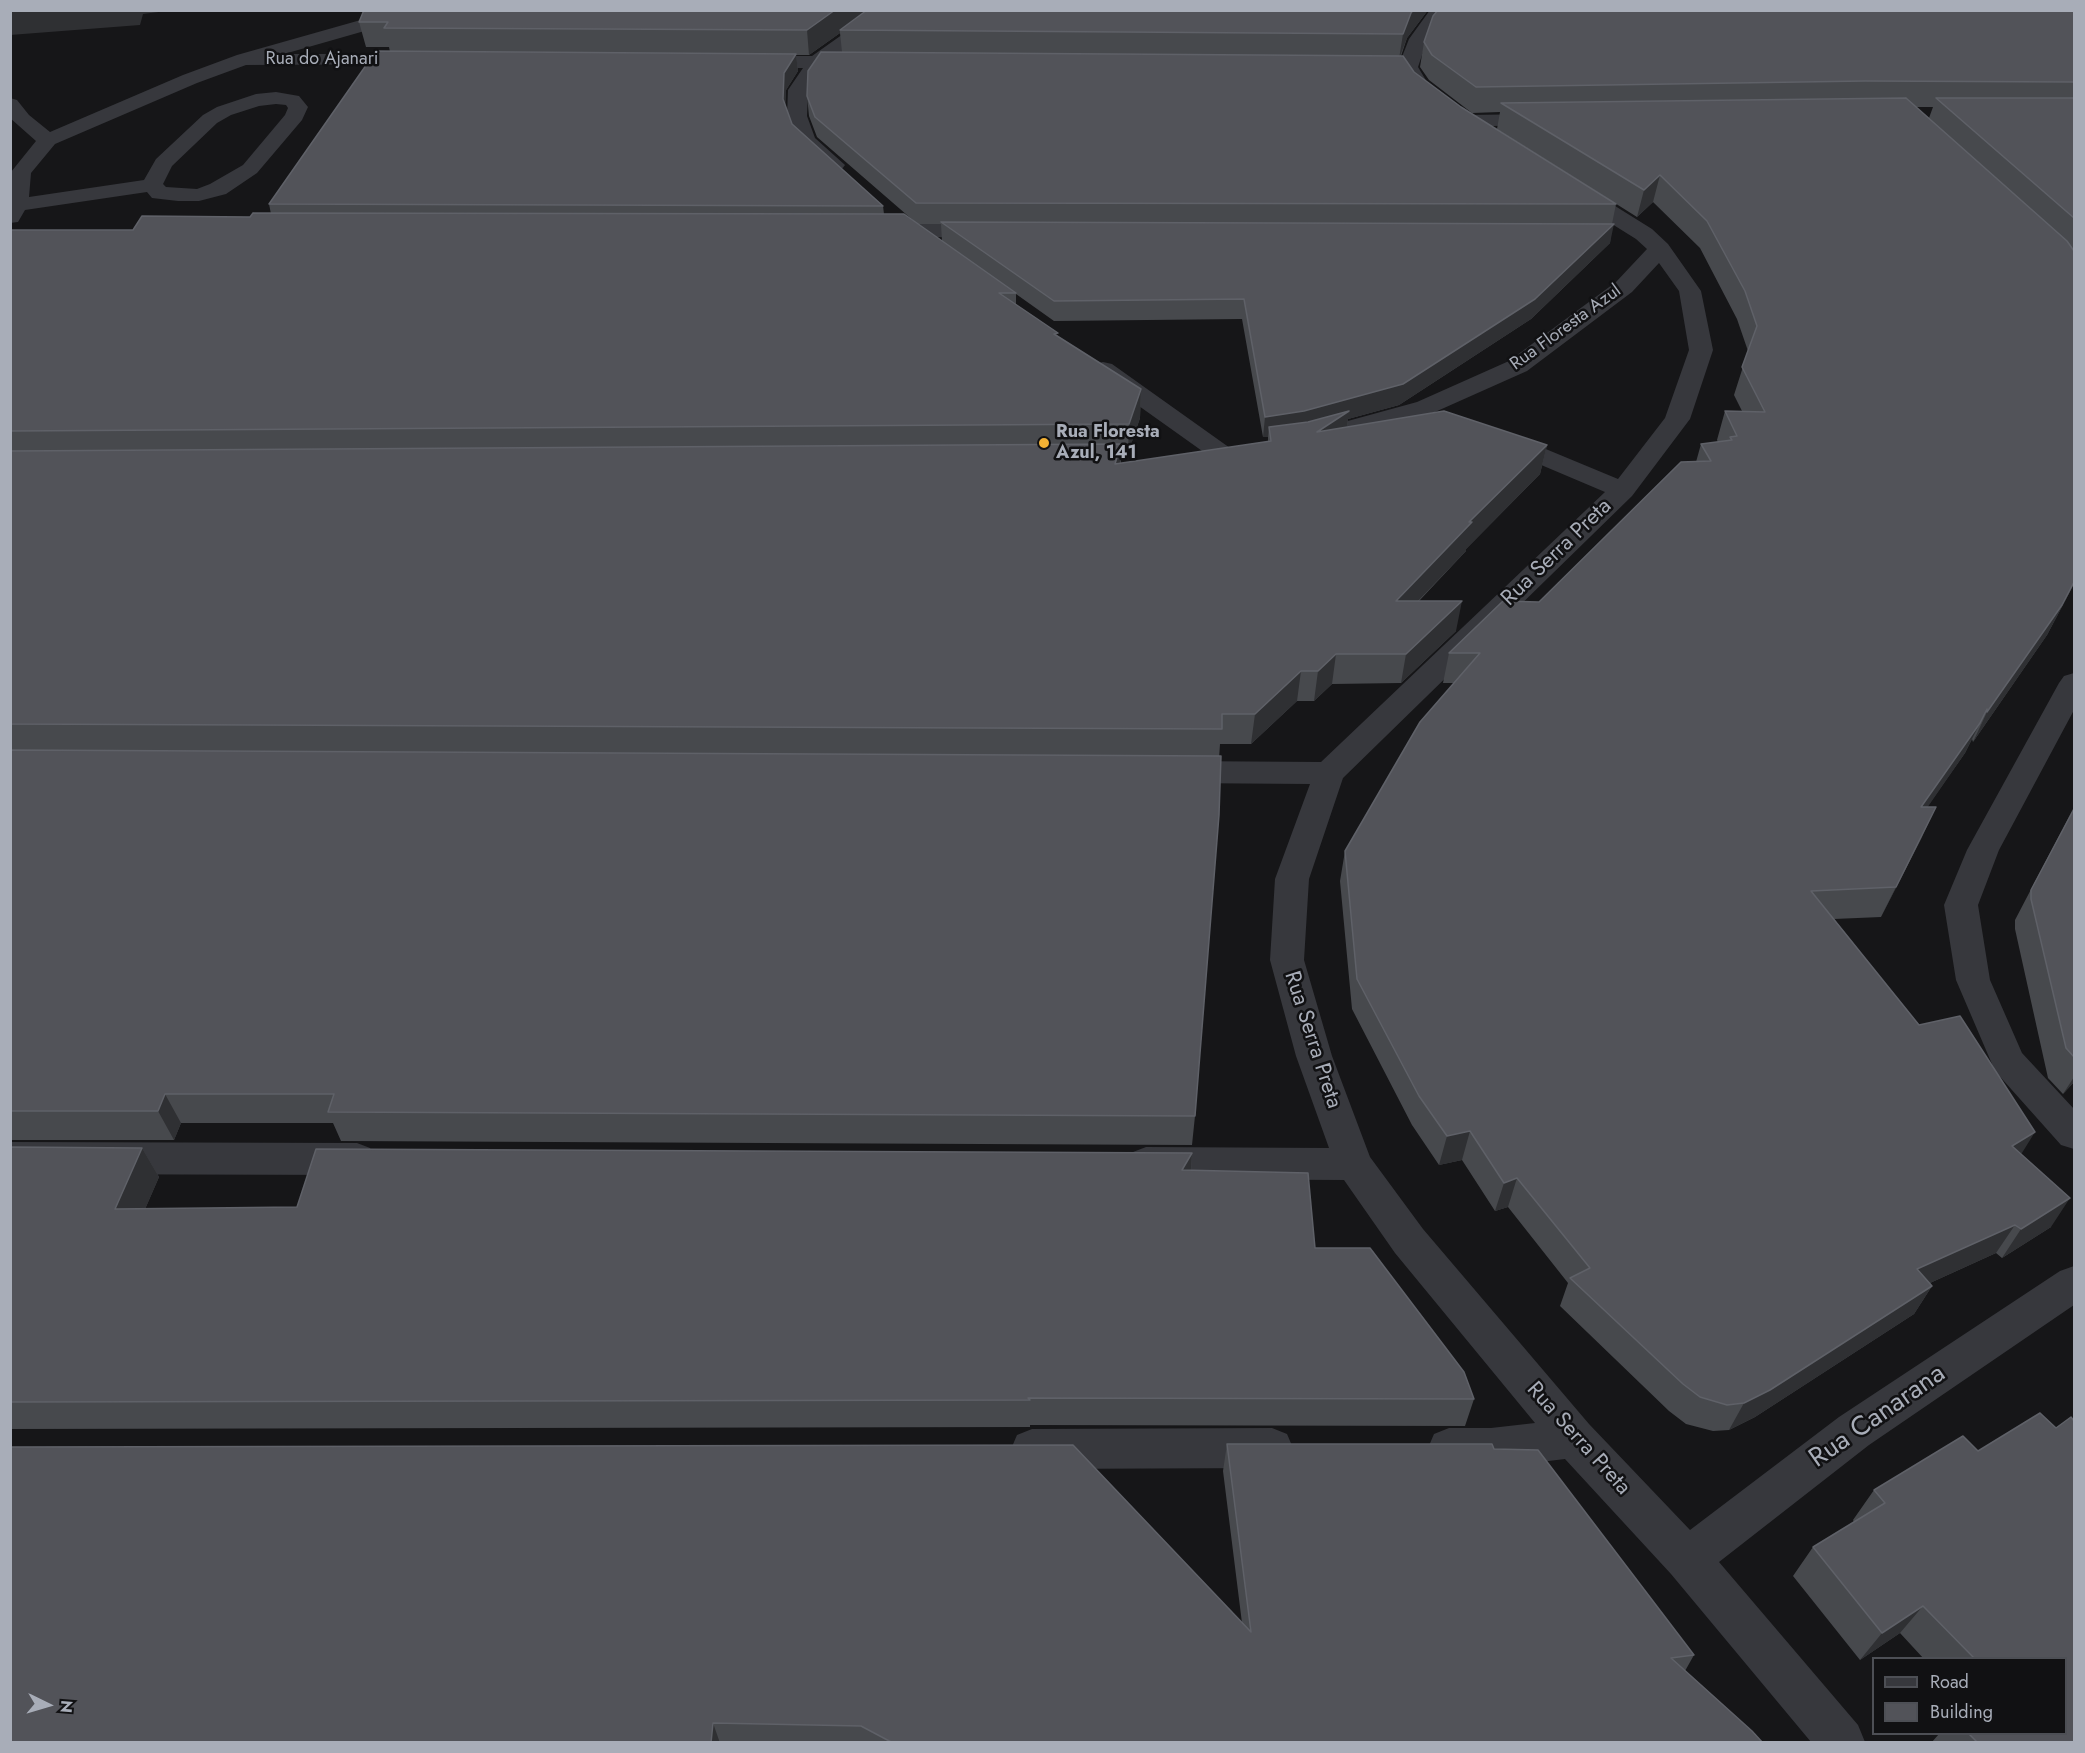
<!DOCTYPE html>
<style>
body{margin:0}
#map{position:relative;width:2085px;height:1753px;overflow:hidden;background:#161618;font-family:Jost,sans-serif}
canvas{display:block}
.frame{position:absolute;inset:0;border:12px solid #a8adb8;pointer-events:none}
.legend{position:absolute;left:1872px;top:1657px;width:195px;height:78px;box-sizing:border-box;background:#111113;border:2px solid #4d4f55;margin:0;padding:8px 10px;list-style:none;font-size:18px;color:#a8adb8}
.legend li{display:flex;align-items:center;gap:12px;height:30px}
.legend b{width:30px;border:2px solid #4d4f55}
.north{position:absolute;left:18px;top:1675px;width:60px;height:60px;-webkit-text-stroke:4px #111113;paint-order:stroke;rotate:95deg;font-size:16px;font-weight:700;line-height:24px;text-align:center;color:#a8adb8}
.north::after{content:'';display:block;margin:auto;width:21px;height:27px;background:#a8adb8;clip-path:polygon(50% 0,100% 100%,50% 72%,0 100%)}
</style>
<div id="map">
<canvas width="2085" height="1753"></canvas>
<div class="frame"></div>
<ul class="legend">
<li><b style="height:8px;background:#37383d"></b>Road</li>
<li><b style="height:16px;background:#525359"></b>Building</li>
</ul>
<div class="north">N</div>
</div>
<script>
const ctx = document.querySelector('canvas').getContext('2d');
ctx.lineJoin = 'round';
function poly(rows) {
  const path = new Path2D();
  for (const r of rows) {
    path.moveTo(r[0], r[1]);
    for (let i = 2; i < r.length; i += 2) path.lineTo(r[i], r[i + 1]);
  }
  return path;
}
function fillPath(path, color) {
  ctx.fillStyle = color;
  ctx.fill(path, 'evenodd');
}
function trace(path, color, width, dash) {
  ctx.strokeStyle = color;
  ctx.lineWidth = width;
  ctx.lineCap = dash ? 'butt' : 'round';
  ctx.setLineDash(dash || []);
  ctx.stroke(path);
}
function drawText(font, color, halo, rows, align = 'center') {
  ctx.font = font + ' Jost,sans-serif';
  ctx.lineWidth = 5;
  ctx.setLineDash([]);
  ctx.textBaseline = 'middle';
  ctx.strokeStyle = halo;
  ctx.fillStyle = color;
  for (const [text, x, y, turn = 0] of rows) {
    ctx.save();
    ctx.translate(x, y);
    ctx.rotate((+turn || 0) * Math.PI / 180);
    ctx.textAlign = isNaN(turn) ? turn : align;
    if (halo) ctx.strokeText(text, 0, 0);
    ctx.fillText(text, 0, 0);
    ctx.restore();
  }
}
const minor = poly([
 [396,10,427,10,424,14,284,54,416,54,423,56,426,60,423,64,246,65,197,83,55,144,31,173,29,197,144,180,156,159,203,115,217,107,256,94,276,92,299,96,308,107,302,120,257,173,226,194,199,201,178,201,152,198,147,192,25,210,18,222,10,223,11,172,36,141,10,118,10,98,17,100,29,115,50,132,183,75,237,55,396,10],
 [276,104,286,105,288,108,285,115,243,165,210,184,197,189,166,187,163,184,172,166,217,123,231,115,259,106,276,104],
 [877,10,899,10,837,56,867,58,870,62,867,66,822,68,808,90,807,116,815,138,845,165,842,169,835,171,828,169,799,145,787,116,788,90,803,68,752,68,745,66,742,62,745,58,752,56,812,56,877,10],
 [1430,10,1452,10,1427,40,1418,67,1427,82,1445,97,1442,101,1435,103,1428,101,1413,90,1398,67,1409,39,1430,10],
 [1542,114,1549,116,1552,120,1549,124,1466,127,1459,125,1456,121,1459,117,1466,115,1542,114],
 [1575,185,1583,186,1652,229,1668,244,1701,291,1713,350,1690,419,1632,496,1343,778,1309,879,1304,960,1332,1056,1370,1157,1423,1229,1589,1424,1690,1530,1839,1417,2060,1271,2074,1266,2074,1305,1869,1445,1719,1562,1858,1725,1865,1742,1811,1742,1671,1574,1565,1459,1491,1468,1449,1468,1434,1462,1428,1448,1434,1434,1449,1428,1491,1428,1535,1423,1395,1253,1344,1180,1146,1179,1133,1174,1127,1163,1133,1152,1146,1147,1329,1148,1296,1056,1270,960,1275,879,1310,784,1176,783,1165,780,1160,772,1165,764,1176,761,1321,762,1605,492,1494,445,1490,440,1494,435,1503,432,1512,435,1618,479,1665,418,1689,350,1679,291,1659,263,1632,292,1527,371,1435,412,1324,443,1315,440,1311,435,1315,430,1417,402,1509,361,1616,282,1647,249,1636,239,1567,196,1564,191,1567,186,1575,185],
 [882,224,987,224,995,226,998,231,995,236,987,238,874,236,871,231,874,226,882,224],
 [1103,362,1112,364,1230,448,1234,453,1230,458,1221,461,1212,458,1094,374,1091,369,1094,364,1103,362],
 [2074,673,2074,710,1999,850,1978,905,1990,980,2022,1053,2074,1109,2074,1149,2061,1145,1995,1071,1956,980,1944,905,1967,850,2059,683,2064,676,2074,673],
 [10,1142,357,1143,370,1148,376,1159,370,1170,357,1175,10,1174,10,1142],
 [1272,1428,1287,1434,1293,1448,1287,1462,1272,1468,1032,1469,1017,1463,1011,1449,1017,1435,1032,1429,1272,1428]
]);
const wall = poly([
 [1428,10,1407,38,1401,56,1414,72,1461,107,1616,204,1612,224,1610,243,1531,319,1399,405,1348,419,1347,427,1547,445,1540,474,1466,549,1466,551,1419,601,1456,631,1401,683,1332,684,1314,701,1297,701,1251,744,1220,744,1195,1116,1192,1145,341,1141,333,1123,181,1123,174,1140,10,1140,10,230,133,230,250,217,271,214,269,204,390,52,389,47,366,47,359,22],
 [840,33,842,52,807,96,809,116,817,137,915,222,884,214,883,206,792,124,785,105,786,90,798,71,796,55,809,55],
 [917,224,941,224,942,241],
 [1016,294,1054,321,1242,319,1263,437,1268,437,1268,442,1121,463,1121,453,1128,453,1140,418,1141,389,1058,336,1016,305],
 [2074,10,2074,584,2047,635,1973,742,1972,739,1965,753,1927,807,1922,837,1881,917,1834,919,2021,1154,2051,1227,2002,1258,1996,1253,1930,1283,1932,1286,1914,1314,1755,1417,1729,1430,1713,1431,1686,1424,1669,1411,1560,1306,1568,1283,1508,1207,1495,1211,1462,1160,1439,1165,1412,1125,1352,1009,1340,881,1345,851,1454,683,1443,683,1449,653,1539,602,1696,462,1701,444,1718,442,1717,440,1725,411,1742,411,1734,395,1748,351,1737,319,1700,248,1653,202,1637,217,1497,129,1500,112,1472,113,1429,80,1420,67,1424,42],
 [1916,107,1933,107,1929,118],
 [2074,807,2074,1082,2063,1094,2048,1078,2015,929,2015,920],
 [10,1147,142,1148,159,1177,145,1209,297,1207,1192,1153,1191,1171,1315,1248,1474,1399,1465,1426,1030,1425,1030,1427,10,1429],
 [2040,1413,2056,1428,2071,1417,2074,1421,2074,1743,1931,1743,1939,1734,2066,1734,2066,1659,1924,1659,1900,1633,1860,1660,1793,1576,1813,1547,1854,1522,1853,1520,1874,1490,1963,1436,1978,1451],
 [1227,1444,1494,1449,1694,1655,1685,1671,1763,1743,10,1743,1242,1623,1223,1471]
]);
const shadedWall = poly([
 [10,10,174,10,143,14,140,25,10,35],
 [835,10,872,10,840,30,840,33,809,55,807,30],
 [1413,10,1428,10,1407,38,1399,59,1403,34,1411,13],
 [796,54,798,71,786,90,785,116,783,99,784,73],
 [1660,175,1653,202,1637,217,1644,190],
 [1614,224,1610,243,1531,319,1399,405,1348,419,1345,440,1269,427,1268,437,1263,437,1265,417],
 [1141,389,1140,418,1128,453,1129,424],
 [1121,444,1120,473,1115,464],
 [1547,445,1540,474,1466,549,1466,551,1390,630,1396,601,1469,522],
 [2074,582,2074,584,2047,635,1973,742,1987,712],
 [1462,601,1456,631,1401,683,1406,654],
 [1336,654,1332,684,1314,701,1318,671],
 [1301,671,1297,701,1251,744,1255,714],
 [1987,709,1965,753,1907,837,1921,807],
 [1936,807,1922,837,1881,917],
 [2074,1077,2074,1082,2063,1094],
 [165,1094,181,1123,174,1140,158,1111],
 [1470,1131,1462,1160,1439,1165,1447,1136],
 [2035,1132,2017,1161,2012,1146],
 [142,1148,159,1177,133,1237,115,1209],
 [1192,1153,1190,1182,1182,1170],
 [1517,1178,1508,1207,1495,1211,1504,1183],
 [2070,1198,2051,1227,2002,1258,2021,1229],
 [2015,1225,1996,1253,1899,1297,1917,1269],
 [1932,1286,1914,1314,1755,1417,1729,1430,1744,1403],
 [1923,1606,1900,1633,1860,1660,1882,1633],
 [713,1723,720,1743,711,1743]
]);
const building = poly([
 [364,10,835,10,807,30,384,28,388,22,359,22,364,10],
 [867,10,1413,10,1411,13,1403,34,840,30,867,10],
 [1438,10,2074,10,2074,82,1865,81,1476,87,1432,55,1424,42,1433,16,1438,10],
 [376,51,796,54,784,73,783,99,792,124,883,206,269,204,376,51],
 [821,52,1403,56,1414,72,1461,107,1616,204,916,203,815,117,807,96,808,71,821,52],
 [1906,98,2067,241,2074,251,2074,582,2062,605,1987,712,1987,709,1980,723,1921,807,1936,807,1896,887,1811,891,1919,1025,1960,1016,2035,1132,2012,1146,2070,1198,2021,1229,2015,1225,1917,1269,1932,1286,1770,1390,1744,1403,1727,1405,1700,1397,1683,1384,1570,1278,1590,1268,1517,1178,1504,1183,1470,1131,1447,1136,1419,1096,1357,979,1345,851,1420,722,1480,653,1449,653,1503,601,1539,602,1681,462,1711,461,1701,444,1732,440,1730,437,1737,436,1725,411,1765,412,1742,367,1757,326,1745,291,1707,221,1660,175,1644,190,1501,103,1906,98],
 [1936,98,2074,98,2074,218,1936,98],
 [253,213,904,214,1016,293,999,293,1058,333,1054,334,1141,389,1129,424,10,431,10,230,133,230,142,216,250,217,253,213],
 [941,222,1614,224,1535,299,1403,384,1304,411,1265,417,1244,299,1054,301,941,222],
 [1349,411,1317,432,1444,411,1547,445,1469,522,1472,522,1396,601,1462,601,1406,654,1336,654,1318,671,1301,671,1255,714,1222,714,1222,729,10,724,10,451,1121,444,1115,464,1271,441,1269,427,1308,422,1349,411],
 [10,750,1221,756,1219,815,1195,1116,328,1112,334,1094,165,1094,158,1111,10,1111,10,750],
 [2074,809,2074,1057,2066,1048,2031,899,2031,890,2074,809],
 [10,1147,142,1148,115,1209,297,1207,316,1149,1192,1153,1182,1170,1308,1173,1315,1248,1370,1248,1464,1372,1474,1399,1028,1398,1030,1400,10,1402,10,1147],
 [2040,1413,2056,1428,2071,1417,2074,1421,2074,1743,1978,1743,1969,1734,2066,1734,2066,1659,1975,1659,1923,1606,1882,1633,1813,1547,1885,1503,1874,1490,1963,1436,1978,1451,2040,1413],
 [1227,1444,1492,1444,1494,1449,1538,1450,1694,1655,1671,1658,1752,1731,1763,1743,893,1743,861,1726,713,1723,711,1743,10,1743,10,1447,1073,1445,1251,1632,1227,1444]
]);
const markers = [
 [1044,443,6,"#f2b134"]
];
const farStreetnames = [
 ["Rua do Ajanari",322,60],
 ["Rua Floresta Azul",1566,328,-36]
];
const farPoinames = [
 ["Rua Floresta",1056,433],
 ["Azul, 141",1056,454]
];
const streetNames = [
 ["Rua Serra Preta",1557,553,-44],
 ["Rua Serra Preta",1312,1040,72],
 ["Rua Serra Preta",1578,1439,48]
];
const nearStreetnames = [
 ["Rua Canarana",1878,1417,-35]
];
fillPath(minor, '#37383d');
fillPath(wall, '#47494d');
fillPath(shadedWall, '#2f3033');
fillPath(building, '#525359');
trace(building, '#5f6168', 1.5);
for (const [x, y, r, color] of markers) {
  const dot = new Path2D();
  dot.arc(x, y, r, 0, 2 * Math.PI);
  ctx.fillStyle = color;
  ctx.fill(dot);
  trace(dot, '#111113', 2);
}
drawText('18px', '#a8adb8', '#111113', farStreetnames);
drawText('bold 18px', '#a8adb8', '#111113', farPoinames, 'left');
drawText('22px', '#a8adb8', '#111113', streetNames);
drawText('27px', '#a8adb8', '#111113', nearStreetnames);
</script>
